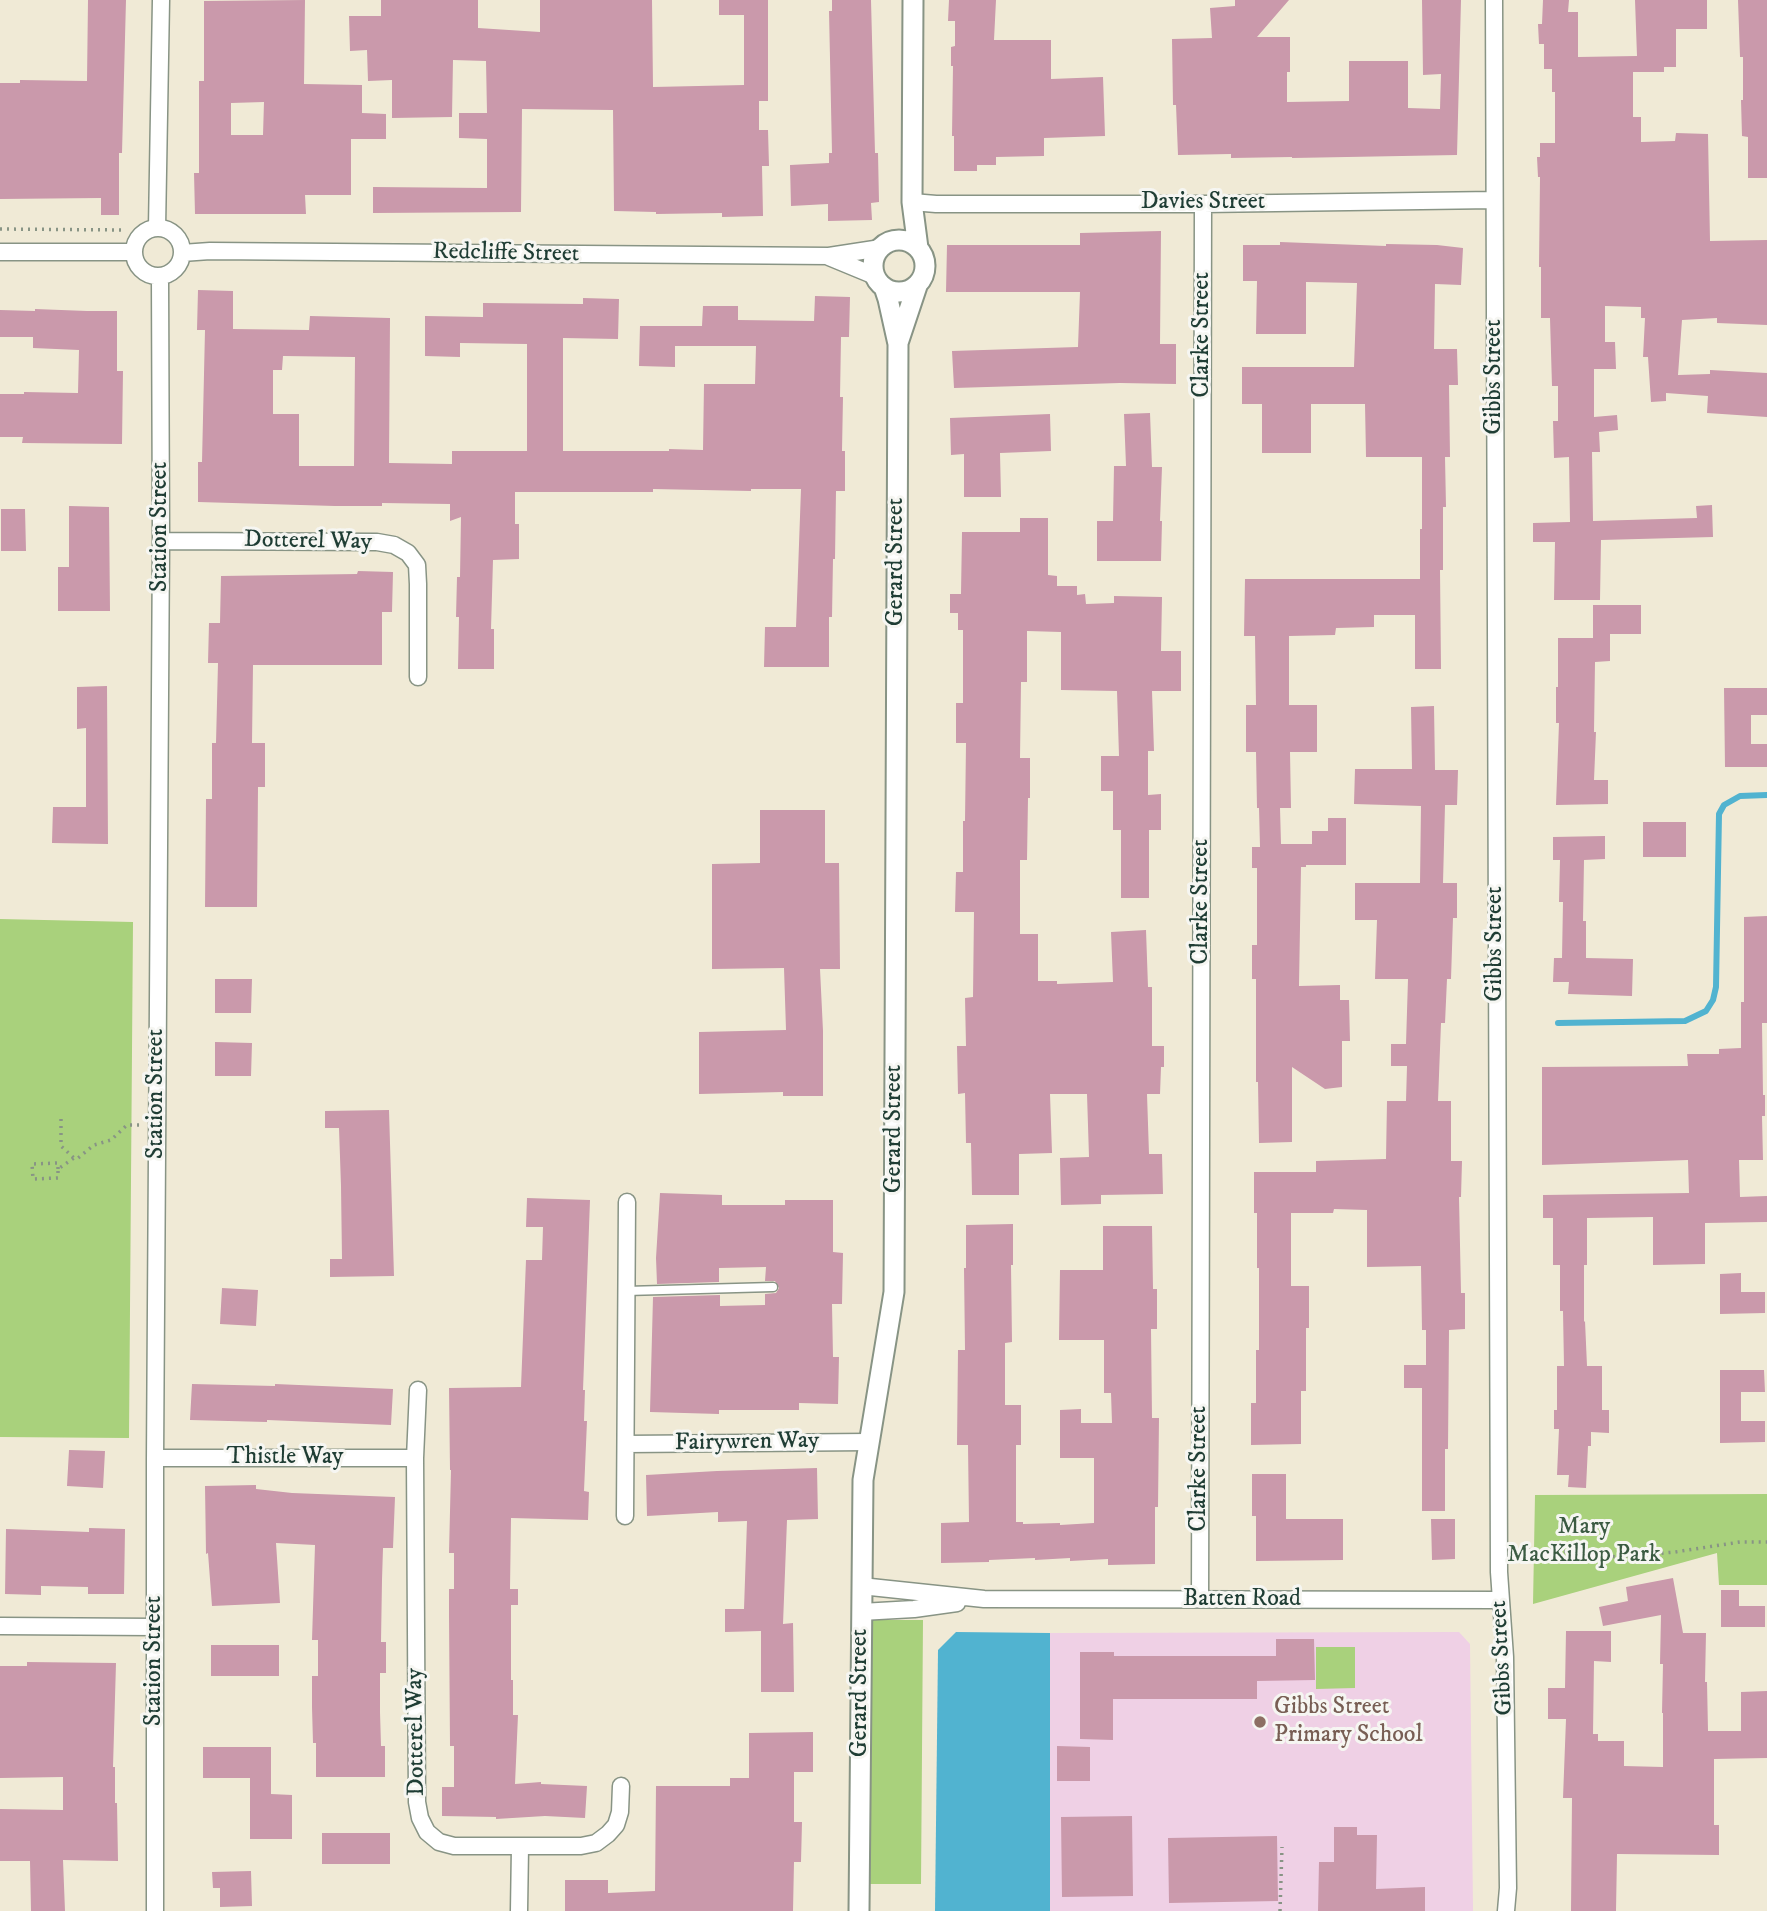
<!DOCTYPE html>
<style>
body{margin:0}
canvas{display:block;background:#f0ead6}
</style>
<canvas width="1767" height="1911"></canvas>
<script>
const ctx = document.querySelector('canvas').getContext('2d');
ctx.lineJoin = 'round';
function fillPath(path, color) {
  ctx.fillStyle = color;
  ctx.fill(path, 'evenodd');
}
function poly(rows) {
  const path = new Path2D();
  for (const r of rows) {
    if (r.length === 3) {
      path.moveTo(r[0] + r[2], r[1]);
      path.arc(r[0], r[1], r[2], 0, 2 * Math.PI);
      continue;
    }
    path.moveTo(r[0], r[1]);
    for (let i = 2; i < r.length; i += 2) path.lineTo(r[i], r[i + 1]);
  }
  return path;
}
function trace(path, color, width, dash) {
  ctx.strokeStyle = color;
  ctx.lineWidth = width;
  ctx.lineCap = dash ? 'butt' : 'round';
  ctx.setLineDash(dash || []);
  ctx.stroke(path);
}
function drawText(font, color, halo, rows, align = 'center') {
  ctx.font = font + ' "IM FELL DW Pica",serif';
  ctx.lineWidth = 6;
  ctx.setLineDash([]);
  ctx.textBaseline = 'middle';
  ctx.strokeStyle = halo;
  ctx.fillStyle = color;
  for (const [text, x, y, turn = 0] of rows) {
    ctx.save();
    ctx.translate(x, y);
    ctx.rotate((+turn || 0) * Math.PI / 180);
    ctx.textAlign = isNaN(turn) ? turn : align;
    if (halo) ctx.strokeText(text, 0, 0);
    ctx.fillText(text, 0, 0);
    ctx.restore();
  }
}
const built = poly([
 [1459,1632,1470,1644,1473,1911,1050,1911,1050,1633]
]);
const green = poly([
 [0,919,133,922,129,1438,0,1437],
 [1767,1494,1767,1585,1719,1585,1717,1553,1533,1604,1535,1495],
 [870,1620,923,1620,921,1884,867,1884],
 [1316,1647,1355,1647,1355,1688,1316,1689]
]);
const water = poly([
 [956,1632,1050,1633,1050,1911,935,1911,938,1650]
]);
const stream = poly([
 [1558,1023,1685,1021,1706,1011,1713,1000,1716,987,1719,814,1724,805,1740,796,1767,795]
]);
const building = poly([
 [88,0,126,0,122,153,119,153,119,215,101,215,101,198,0,199,0,83,20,83,20,80,87,81],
 [305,0,304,84,362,85,362,113,386,114,386,139,351,139,351,195,305,195,306,214,195,214,194,173,199,173,199,81,204,81,204,1],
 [264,102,263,135,231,135,231,103],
 [381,0,478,0,478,28,540,32,540,0,652,0,653,87,744,85,744,15,719,15,719,0,768,0,768,101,759,101,759,130,768,130,769,166,762,166,763,216,722,217,722,213,656,214,656,212,614,211,613,110,522,109,521,212,373,213,373,187,487,188,487,139,459,138,459,113,487,113,486,61,453,60,452,117,392,118,392,80,368,81,367,50,350,51,349,16,381,16],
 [832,0,871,0,875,153,878,153,879,202,871,203,872,220,828,221,828,204,791,206,790,165,829,163,829,153,832,153,829,11,832,11],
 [949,0,996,0,994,40,1051,40,1051,79,1103,77,1105,136,1044,138,1044,156,996,157,996,165,977,165,977,171,954,171,954,136,952,136,953,66,951,66,951,47,955,46,955,21,948,21],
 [1235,0,1289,0,1257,37,1290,37,1290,72,1287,72,1287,102,1349,101,1349,61,1408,61,1408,108,1440,109,1441,74,1423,75,1422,0,1461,0,1457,155,1292,158,1292,157,1231,158,1231,154,1178,155,1176,105,1173,105,1172,39,1212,38,1210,8,1235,6],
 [1543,0,1569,0,1568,12,1578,12,1578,57,1637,56,1635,0,1707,0,1707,29,1676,29,1676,67,1664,67,1664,72,1633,72,1633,117,1641,117,1641,142,1675,141,1676,133,1708,134,1710,241,1767,240,1767,325,1717,323,1717,318,1682,320,1678,375,1710,374,1710,370,1767,373,1767,417,1707,413,1708,396,1666,393,1666,401,1651,402,1648,357,1643,357,1645,318,1641,318,1641,307,1605,306,1605,342,1615,342,1616,369,1594,369,1594,417,1617,415,1618,430,1599,432,1600,452,1592,452,1593,521,1697,518,1696,506,1712,505,1713,537,1601,540,1600,600,1554,600,1555,542,1533,542,1533,523,1570,522,1569,457,1554,458,1553,421,1558,421,1558,386,1552,386,1550,318,1541,318,1541,267,1539,267,1540,177,1538,177,1537,157,1540,157,1540,143,1555,143,1555,92,1552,92,1552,69,1544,69,1544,44,1539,44,1538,24,1542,24],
 [1738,0,1767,0,1767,178,1748,178,1748,137,1742,136,1741,100,1743,100,1743,57,1740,57],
 [1161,231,1160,344,1176,344,1176,384,1120,383,954,388,952,351,1078,347,1080,292,946,292,947,245,1080,245,1080,233],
 [1280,242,1386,246,1386,244,1437,245,1463,248,1461,285,1435,284,1434,349,1457,349,1458,385,1449,385,1450,457,1445,457,1446,507,1443,507,1443,570,1440,570,1441,669,1415,669,1415,615,1374,615,1374,627,1336,628,1335,635,1289,636,1289,705,1317,705,1317,752,1290,752,1291,808,1280,808,1281,844,1312,844,1312,831,1328,831,1328,818,1346,818,1346,865,1306,865,1306,867,1301,867,1299,986,1340,985,1340,1000,1349,1000,1350,1041,1342,1041,1342,1087,1325,1089,1292,1067,1292,1142,1259,1143,1258,1082,1256,1082,1256,979,1252,979,1252,945,1257,945,1257,868,1252,868,1252,847,1260,847,1259,808,1257,808,1256,752,1246,752,1246,705,1256,705,1255,636,1244,636,1245,579,1420,579,1420,529,1422,529,1422,457,1366,457,1365,404,1311,404,1311,453,1262,453,1262,404,1242,404,1242,367,1354,367,1357,283,1306,282,1306,334,1256,334,1257,281,1243,281,1243,245,1280,245],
 [198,290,233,291,233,329,309,330,310,316,390,318,389,463,452,464,452,451,527,451,527,344,460,343,460,357,425,356,425,316,483,317,483,303,583,304,583,298,619,299,618,339,563,338,563,451,669,451,669,449,703,450,704,384,755,384,756,346,675,346,675,367,639,366,640,326,702,326,703,306,738,306,738,320,814,321,815,296,850,297,849,337,841,337,840,397,843,397,842,451,845,451,845,491,836,491,835,559,833,559,832,617,829,617,829,667,764,667,765,627,796,627,801,489,751,489,751,491,653,489,653,492,515,492,515,524,519,524,519,559,493,560,491,629,494,629,494,669,458,669,459,617,456,617,457,577,460,577,461,517,450,521,450,504,382,503,382,506,335,506,198,502,198,462,202,462,205,330,197,330],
 [283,356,355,357,354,466,299,466,299,414,273,414,273,370,282,370],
 [35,309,87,311,117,311,117,371,123,371,122,444,22,443,23,437,0,437,0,394,24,394,24,392,78,393,79,350,33,348,33,337,0,337,0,310,35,311],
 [1150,413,1152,467,1162,467,1160,521,1162,521,1161,561,1097,561,1097,521,1113,521,1114,466,1126,466,1124,414],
 [1050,414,1051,451,1000,453,1001,497,964,497,964,454,951,455,950,418],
 [69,506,109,507,110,611,58,611,58,567,69,567],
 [1,509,25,509,26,551,1,551],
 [1020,518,1048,518,1048,575,1057,576,1057,586,1077,586,1077,595,1085,594,1086,604,1114,603,1114,596,1162,597,1161,651,1181,651,1181,691,1152,691,1154,751,1148,751,1148,795,1161,794,1161,830,1149,830,1149,898,1121,898,1121,830,1113,830,1113,791,1101,791,1101,756,1119,756,1117,691,1061,690,1061,632,1027,631,1027,682,1021,682,1020,758,1030,758,1030,798,1028,798,1027,860,1020,860,1020,934,1038,934,1038,981,1057,981,1057,984,1113,982,1111,932,1146,930,1148,987,1152,987,1152,1046,1164,1046,1164,1067,1161,1067,1160,1094,1147,1094,1149,1154,1162,1154,1163,1194,1101,1195,1101,1204,1061,1205,1060,1158,1089,1157,1087,1094,1050,1094,1052,1153,1019,1154,1019,1195,972,1195,971,1143,966,1143,965,1093,958,1094,957,1046,966,1046,965,998,973,997,974,912,955,912,956,872,963,872,963,821,965,821,966,743,956,743,956,703,963,703,963,630,958,630,958,613,950,613,950,594,961,594,962,532,1020,532],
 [358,571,393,572,392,612,382,612,382,665,253,665,252,743,265,743,265,787,258,787,257,907,205,907,206,799,212,799,212,743,216,743,218,663,208,663,209,623,220,623,221,576,357,574],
 [1593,605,1641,605,1641,634,1610,634,1610,661,1595,662,1594,732,1596,732,1594,780,1608,780,1608,804,1556,805,1559,723,1556,723,1556,687,1558,687,1558,638,1593,638],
 [107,686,108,844,52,843,53,807,86,807,86,728,77,729,77,687],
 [1724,688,1767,688,1767,715,1751,715,1751,744,1767,744,1767,767,1725,767],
 [1434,706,1435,770,1458,770,1457,805,1445,805,1443,883,1457,883,1457,918,1453,918,1451,979,1447,979,1445,1023,1441,1023,1438,1101,1451,1101,1451,1161,1462,1161,1461,1197,1459,1197,1461,1293,1465,1293,1465,1329,1449,1330,1448,1449,1445,1449,1445,1511,1422,1511,1422,1388,1404,1388,1404,1365,1426,1365,1426,1330,1422,1330,1421,1266,1367,1267,1367,1210,1334,1209,1333,1213,1291,1213,1291,1286,1309,1286,1309,1328,1306,1328,1306,1391,1301,1391,1301,1444,1251,1445,1251,1403,1256,1403,1256,1350,1259,1350,1259,1268,1257,1268,1257,1213,1254,1213,1254,1172,1316,1172,1316,1161,1386,1159,1387,1101,1406,1101,1407,1066,1391,1066,1391,1044,1406,1044,1408,979,1375,979,1377,920,1355,920,1355,883,1420,883,1421,806,1354,804,1355,769,1412,769,1411,707],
 [760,810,825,810,825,863,839,863,840,969,820,969,823,1031,823,1096,783,1096,783,1092,699,1094,699,1032,786,1030,784,968,712,969,712,864,760,863],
 [1643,822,1686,822,1686,857,1643,857],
 [1605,836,1605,859,1584,860,1583,921,1586,921,1586,958,1633,959,1632,996,1568,994,1569,982,1553,982,1554,958,1562,958,1563,902,1559,902,1560,860,1553,860,1553,837],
 [1767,916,1767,1023,1762,1023,1763,1095,1765,1095,1765,1116,1762,1116,1763,1160,1739,1160,1740,1197,1767,1196,1767,1222,1705,1223,1705,1264,1653,1265,1653,1217,1587,1218,1587,1265,1584,1265,1584,1322,1585,1321,1587,1366,1602,1366,1602,1410,1609,1410,1609,1433,1591,1432,1591,1446,1588,1446,1586,1488,1568,1487,1569,1475,1557,1475,1559,1429,1554,1429,1554,1410,1557,1410,1557,1366,1564,1366,1563,1311,1560,1311,1560,1265,1553,1265,1553,1218,1543,1218,1543,1195,1689,1193,1688,1160,1542,1165,1542,1067,1688,1066,1687,1054,1719,1054,1719,1049,1741,1048,1741,1002,1744,1002,1744,917],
 [215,979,252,979,251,1013,215,1013],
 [215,1042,252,1043,251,1076,215,1076],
 [389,1110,394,1276,330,1277,330,1259,342,1259,341,1186,339,1128,325,1128,325,1111],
 [660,1193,722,1195,722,1205,785,1205,785,1200,833,1200,833,1252,843,1253,842,1304,832,1304,833,1357,839,1357,838,1404,799,1403,799,1410,719,1410,719,1414,650,1412,653,1297,720,1295,720,1306,765,1305,765,1294,776,1293,779,1288,775,1281,765,1281,766,1267,719,1268,719,1282,657,1284,656,1258],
 [527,1198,590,1200,583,1390,585,1390,584,1421,587,1421,584,1491,589,1492,588,1520,511,1518,510,1589,518,1589,518,1605,511,1605,511,1680,513,1680,513,1715,518,1715,515,1784,541,1782,541,1784,587,1786,585,1818,545,1816,496,1819,496,1817,442,1816,442,1787,454,1787,454,1746,450,1746,449,1615,449,1589,454,1589,454,1553,449,1553,451,1470,450,1470,449,1388,521,1387,526,1260,542,1260,543,1227,526,1227],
 [1013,1224,1013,1265,1011,1265,1012,1342,1005,1343,1005,1405,1021,1405,1021,1445,1016,1445,1016,1522,1023,1522,1023,1524,1060,1523,1060,1525,1094,1523,1094,1458,1060,1458,1060,1410,1081,1409,1081,1423,1112,1423,1111,1393,1104,1393,1104,1340,1059,1340,1060,1270,1103,1270,1103,1226,1152,1226,1153,1289,1157,1289,1157,1329,1151,1329,1152,1418,1159,1418,1158,1507,1155,1507,1155,1564,1108,1565,1108,1559,1070,1561,1070,1558,1035,1560,1035,1558,989,1560,989,1562,941,1563,941,1523,969,1522,968,1445,957,1445,958,1350,965,1350,964,1268,966,1268,966,1225],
 [1741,1273,1741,1292,1765,1292,1765,1313,1720,1314,1720,1274],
 [222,1288,258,1290,256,1326,220,1324],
 [1720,1370,1764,1370,1765,1392,1741,1392,1741,1421,1765,1421,1765,1442,1720,1443],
 [192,1384,275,1386,275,1384,393,1389,391,1425,267,1420,267,1422,190,1420],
 [69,1450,105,1451,103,1488,67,1486],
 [817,1468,818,1519,787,1520,783,1624,793,1623,794,1692,761,1692,761,1631,725,1632,725,1609,744,1609,747,1521,718,1522,718,1512,647,1516,646,1475,717,1471],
 [1252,1474,1286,1474,1286,1519,1343,1519,1343,1560,1256,1561,1256,1516,1252,1516],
 [256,1485,256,1489,292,1493,395,1497,393,1548,383,1548,382,1580,381,1642,386,1642,386,1673,380,1673,380,1712,381,1746,385,1746,385,1777,316,1777,316,1743,313,1743,312,1707,312,1676,318,1676,318,1640,312,1640,315,1545,276,1543,280,1603,212,1606,208,1553,206,1554,205,1486],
 [1431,1519,1455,1519,1455,1559,1432,1560],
 [89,1528,125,1529,124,1594,88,1594,88,1587,41,1586,41,1595,5,1594,6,1529,89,1532],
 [1673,1578,1683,1633,1706,1633,1705,1682,1707,1682,1708,1731,1741,1731,1741,1692,1767,1691,1767,1758,1714,1759,1714,1825,1719,1825,1719,1855,1617,1854,1616,1911,1571,1911,1572,1798,1563,1798,1566,1719,1548,1719,1548,1688,1565,1688,1566,1631,1611,1631,1611,1662,1594,1661,1593,1734,1598,1734,1598,1741,1624,1741,1624,1766,1663,1767,1663,1713,1662,1713,1663,1664,1660,1664,1661,1615,1603,1626,1599,1607,1628,1601,1626,1587],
 [1721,1590,1739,1590,1739,1606,1765,1606,1765,1627,1721,1627],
 [1276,1639,1314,1639,1315,1680,1257,1681,1257,1699,1113,1699,1113,1740,1080,1739,1080,1652,1114,1652,1114,1656,1276,1656],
 [211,1645,279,1645,279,1676,211,1676],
 [27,1662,116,1663,113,1767,115,1767,115,1803,117,1803,118,1861,63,1860,65,1911,31,1911,30,1861,0,1861,0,1809,63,1810,63,1777,0,1778,0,1666,27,1666],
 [813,1732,813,1772,794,1772,794,1822,802,1822,801,1862,794,1862,793,1911,565,1911,565,1880,608,1880,608,1893,655,1891,656,1786,730,1786,730,1778,749,1778,749,1733],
 [1057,1746,1090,1747,1090,1781,1057,1781],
 [203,1747,271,1747,271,1794,292,1795,292,1839,250,1839,250,1778,203,1778],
 [1132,1816,1133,1896,1062,1897,1061,1817],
 [1334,1827,1357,1827,1357,1835,1377,1835,1376,1889,1425,1887,1425,1911,1318,1911,1319,1862,1334,1862],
 [322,1833,390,1833,390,1864,322,1864],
 [1277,1836,1278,1901,1169,1903,1168,1838],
 [251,1871,252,1906,220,1907,220,1888,213,1888,212,1872]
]);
const path = poly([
 [0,229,123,230],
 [61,1119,61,1146,74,1158,78,1158,94,1145,111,1140,127,1125,140,1125],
 [58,1169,58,1163,32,1164,33,1179,58,1178,58,1169,74,1158],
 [1515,1550,1560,1551,1618,1557,1675,1552,1740,1542,1767,1542],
 [1280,1911,1282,1847]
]);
const service = poly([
 [626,1291,773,1287]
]);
const minor = poly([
 [1494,0,1499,1572,1505,1657,1508,1888,1506,1911],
 [912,202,936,204,1203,204,1494,200],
 [158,252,24],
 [157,228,161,0],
 [0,252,133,252],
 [182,253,210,251,829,256,881,248],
 [829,257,875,276],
 [161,541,377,542,394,545,408,553,417,565,418,584,418,677],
 [418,1390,415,1458,417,1802,420,1818,427,1832,439,1842,454,1846,581,1846,596,1843,608,1834,616,1825,620,1812,621,1786],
 [626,1444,869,1442],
 [155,1458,415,1458],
 [625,1516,627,1202],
 [861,1586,984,1599,1500,1600],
 [1200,1599,1203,204],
 [861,1612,914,1609,957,1603],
 [0,1626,155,1627],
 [155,1911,155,1458,161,541,160,277],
 [519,1911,520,1847]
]);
const tertiary = poly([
 [913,0,912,202,918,248],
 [899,266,26],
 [898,343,917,286],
 [859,1911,863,1480,894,1292,898,344,888,299,884,287]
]);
const markers = [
 [1260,1722,7,"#8d6e63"]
];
const streetNames = [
 ["Davies Street",1203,203],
 ["Redcliffe Street",506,254,1],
 ["Clarke Street",1203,335,-90],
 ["Gibbs Street",1495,377,-90],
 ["Station Street",161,527,-90],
 ["Dotterel Way",308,542,1],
 ["Gerard Street",897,562,-90],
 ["Clarke Street",1202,902,-90],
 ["Gibbs Street",1496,944,-90],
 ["Station Street",157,1094,-90],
 ["Gerard Street",895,1129,-90],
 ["Fairywren Way",747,1443,-1],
 ["Thistle Way",285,1458],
 ["Clarke Street",1200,1469,-90],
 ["Batten Road",1242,1600],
 ["Gibbs Street",1503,1658,-93],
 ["Station Street",155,1661,-90],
 ["Gerard Street",861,1693,-90],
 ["Dotterel Way",417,1732,-91]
];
const parkNames = [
 ["Mary",1584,1528],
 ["MacKillop Park",1584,1556]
];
const educationNames = [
 ["Gibbs Street",1274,1708],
 ["Primary School",1274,1736]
];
fillPath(built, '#efd0e5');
fillPath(green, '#a9d17c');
fillPath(water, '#51b3d0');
trace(stream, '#51b3d0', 6);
fillPath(building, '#ca99ab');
trace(service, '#889485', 11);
trace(minor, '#889485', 19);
trace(tertiary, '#889485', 23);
trace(path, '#889485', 3.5, [2, 5]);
trace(service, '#fff', 8);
trace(minor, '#fff', 16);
trace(tertiary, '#fff', 19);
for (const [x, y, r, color] of markers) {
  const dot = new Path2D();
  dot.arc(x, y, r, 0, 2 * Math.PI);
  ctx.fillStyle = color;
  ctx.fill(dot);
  trace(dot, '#f6f6f2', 2.5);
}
drawText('24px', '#1f3d34', '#f6f6f2', streetNames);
drawText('24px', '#3b5b42', '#f6f6f2', parkNames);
drawText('24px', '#785e54', '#f6f6f2', educationNames, 'left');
</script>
